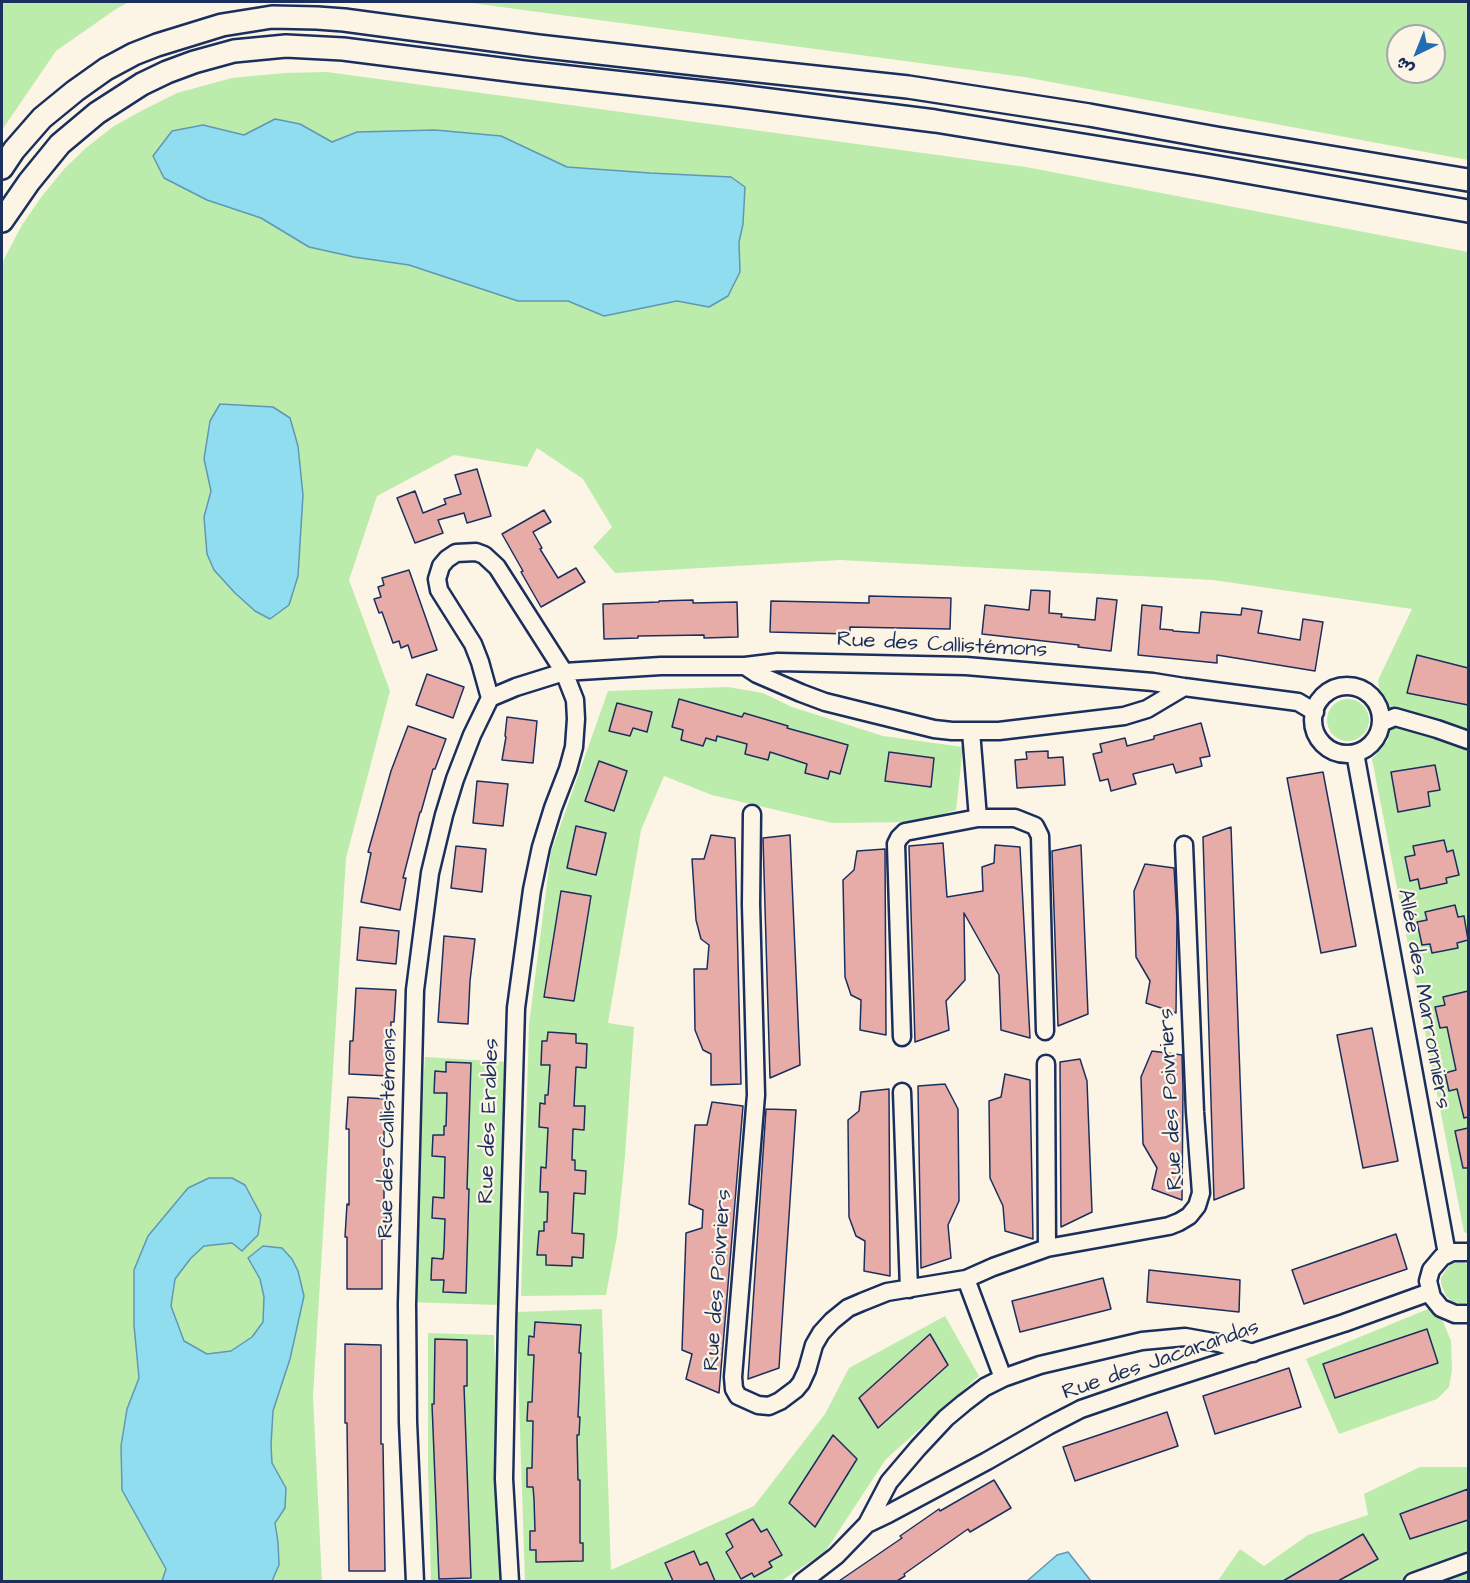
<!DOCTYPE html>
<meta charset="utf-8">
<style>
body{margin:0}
#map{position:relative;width:1470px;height:1583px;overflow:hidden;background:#fcf5e5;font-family:"Architects Daughter","Playpen Sans Arabic",sans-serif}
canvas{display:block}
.frame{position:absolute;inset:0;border:3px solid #1b2f5e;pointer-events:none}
.north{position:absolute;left:1386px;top:24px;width:60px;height:60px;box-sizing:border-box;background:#fcf5e5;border:2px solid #a2a6af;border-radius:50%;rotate:223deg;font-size:16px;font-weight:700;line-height:24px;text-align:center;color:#1b2f5e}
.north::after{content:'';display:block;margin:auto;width:21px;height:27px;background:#1f6fb2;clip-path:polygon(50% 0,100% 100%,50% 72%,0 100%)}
</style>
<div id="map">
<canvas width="1470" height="1583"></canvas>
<div class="frame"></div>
<div class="north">ش</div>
</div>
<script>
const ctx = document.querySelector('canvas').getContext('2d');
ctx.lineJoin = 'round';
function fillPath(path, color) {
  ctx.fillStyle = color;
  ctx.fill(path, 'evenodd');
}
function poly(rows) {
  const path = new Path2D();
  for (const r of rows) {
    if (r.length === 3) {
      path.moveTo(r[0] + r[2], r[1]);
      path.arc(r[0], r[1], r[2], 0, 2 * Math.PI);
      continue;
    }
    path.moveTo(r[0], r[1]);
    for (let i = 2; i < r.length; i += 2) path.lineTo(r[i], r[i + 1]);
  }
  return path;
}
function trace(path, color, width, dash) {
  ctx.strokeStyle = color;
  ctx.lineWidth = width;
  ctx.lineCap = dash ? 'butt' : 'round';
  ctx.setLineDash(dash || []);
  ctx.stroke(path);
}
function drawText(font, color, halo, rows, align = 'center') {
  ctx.font = font + ' "Architects Daughter",sans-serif';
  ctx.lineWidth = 4.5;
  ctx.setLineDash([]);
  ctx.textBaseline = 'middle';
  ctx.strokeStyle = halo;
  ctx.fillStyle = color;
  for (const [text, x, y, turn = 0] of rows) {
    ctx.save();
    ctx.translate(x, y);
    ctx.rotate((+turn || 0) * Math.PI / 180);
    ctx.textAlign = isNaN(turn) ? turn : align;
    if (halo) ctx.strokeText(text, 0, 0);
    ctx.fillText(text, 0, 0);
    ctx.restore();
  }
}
const green = poly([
 [2,2,129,2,116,9,56,51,2,130],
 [464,2,1468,2,1468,160,1024,77],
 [1398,36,1434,36,1434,72,1398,72],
 [327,72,1026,167,1468,252,1468,1234,1464,1232,1372,759,1388,740,1378,680,1412,609,1213,580,840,560,615,573,593,547,612,527,583,479,537,448,527,467,454,455,377,496,349,580,390,691,346,858,313,1396,322,1581,2,1582,2,270,4,259,22,225,42,196,65,168,87,147,114,126,143,110,177,93,232,78,285,73],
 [728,687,763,693,792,707,883,736,963,747,956,810,919,822,832,823,712,795,664,776,641,830,608,1023,634,1027,625,1156,617,1236,606,1295,521,1296,529,1025,551,852,608,691],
 [1348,720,21],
 [425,1057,506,1062,497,1305,409,1302],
 [1460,1262,1468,1264,1468,1301,1465,1303,1458,1303,1452,1301,1446,1296,1441,1284,1441,1278,1448,1267,1453,1263],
 [602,1309,611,1570,754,1506,825,1414,849,1368,945,1316,979,1376,886,1459,825,1552,781,1581,525,1581,516,1312],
 [1428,1309,1442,1319,1451,1341,1452,1370,1449,1387,1437,1399,1339,1434,1306,1359],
 [428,1333,494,1335,502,1581,431,1581,428,1467],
 [1420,1467,1468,1467,1468,1581,1217,1582,1240,1549,1264,1566,1308,1535,1368,1515,1364,1494]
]);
const water = poly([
 [275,119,300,124,332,142,357,132,435,130,501,136,567,167,650,173,731,177,745,187,743,224,739,242,740,272,728,296,709,307,677,301,604,316,568,301,518,301,409,265,354,257,309,247,261,218,207,200,164,178,153,156,172,131,203,125,244,135,275,119],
 [220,404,273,407,290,418,298,446,303,495,298,576,289,605,270,619,255,611,235,593,214,570,207,554,204,517,211,491,204,459,210,421,220,404],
 [209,1178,232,1178,245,1185,261,1215,258,1235,242,1251,232,1243,204,1246,191,1258,175,1279,171,1306,184,1341,207,1354,231,1351,252,1337,263,1322,264,1297,260,1279,248,1258,263,1246,282,1248,292,1259,298,1271,304,1296,290,1359,273,1411,271,1445,272,1463,286,1488,285,1508,275,1523,278,1542,279,1565,272,1581,162,1581,166,1569,122,1490,121,1446,127,1409,139,1378,134,1325,134,1270,148,1236,188,1188,209,1178],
 [1068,1552,1091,1581,1027,1581,1057,1555,1068,1552]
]);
const building = poly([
 [477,469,491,516,467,523,464,513,438,520,443,533,415,543,397,498,415,491,423,513,446,504,444,499,461,494,455,475,477,469],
 [544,510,551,522,533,532,542,548,540,549,558,578,576,568,585,582,541,607,521,572,523,571,502,534,544,510],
 [409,570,437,650,412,658,408,645,401,648,399,641,393,643,382,612,379,613,374,599,381,597,378,587,384,585,382,578,409,570],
 [1031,590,1050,591,1049,613,1062,614,1061,617,1095,620,1097,598,1117,600,1111,651,1078,647,1079,645,982,634,985,605,1029,610,1031,590],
 [869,596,951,598,950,629,850,627,850,634,770,632,771,601,869,603,869,596],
 [693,600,693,603,737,602,738,637,704,638,704,635,638,636,638,638,604,639,603,604,659,602,659,601,693,600],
 [1142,605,1162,607,1160,629,1173,630,1173,631,1199,633,1201,612,1241,615,1242,608,1262,611,1258,633,1271,635,1300,640,1303,619,1323,622,1315,671,1217,655,1217,663,1138,655,1142,605],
 [1417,655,1468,668,1468,705,1407,693,1417,655],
 [427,674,464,687,453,718,416,705,427,674],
 [679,699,742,717,744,713,788,726,787,728,848,745,840,774,830,771,828,779,805,773,807,764,770,752,768,760,745,754,747,744,717,736,716,741,706,738,703,746,681,740,683,730,672,727,679,699],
 [617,703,652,712,647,732,633,728,630,736,609,731,617,703],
 [507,717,537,721,533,763,502,760,506,737,505,736,507,717],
 [1201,723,1210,756,1200,758,1202,766,1176,773,1173,764,1133,774,1136,784,1111,791,1108,779,1100,781,1093,754,1102,752,1100,744,1125,738,1127,746,1154,739,1154,736,1201,723],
 [408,726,446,739,435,769,433,769,421,812,420,812,403,878,406,878,400,910,361,902,371,853,368,852,391,771,408,726],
 [1048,751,1048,758,1063,757,1065,785,1017,788,1015,760,1027,759,1026,752,1048,751],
 [889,752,934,758,931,787,885,781,889,752],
 [599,761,627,771,614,811,585,801,599,761],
 [1435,765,1440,790,1428,792,1430,806,1398,812,1391,772,1435,765],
 [1323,772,1356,946,1321,953,1287,778,1323,772],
 [477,781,508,784,503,826,473,823,477,781],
 [576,826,606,833,596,875,567,868,576,826],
 [1231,827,1244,1188,1214,1200,1203,837,1231,827],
 [711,835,735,838,741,1084,711,1085,711,1054,703,1050,695,1030,694,969,707,969,709,945,701,939,696,920,692,859,704,859,711,835],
 [790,835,800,1065,770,1078,763,838,790,835],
 [1444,840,1447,852,1453,850,1459,875,1446,878,1447,883,1420,889,1418,879,1410,881,1405,857,1415,855,1413,846,1444,840],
 [943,843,947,897,983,891,982,867,994,863,995,845,1020,847,1030,1038,1001,1030,999,975,964,913,965,980,946,1001,949,1030,915,1042,909,846,943,843],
 [1081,845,1088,1014,1058,1026,1052,851,1081,845],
 [456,846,486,849,482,892,451,888,456,846],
 [885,849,886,1035,860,1030,861,1000,851,995,845,977,843,880,854,870,857,851,885,849],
 [1145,864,1174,868,1177,919,1176,1013,1146,1003,1150,981,1136,957,1134,891,1145,864],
 [561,891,591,896,574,1001,544,997,561,891],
 [1455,905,1458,917,1464,916,1468,940,1457,943,1458,948,1432,953,1430,944,1422,945,1417,922,1427,920,1425,912,1455,905],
 [360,927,399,931,396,964,357,960,360,927],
 [444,936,475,939,470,981,468,1024,438,1022,444,936],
 [356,988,396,990,394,1022,391,1022,389,1076,349,1074,350,1041,353,1041,356,988],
 [1468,991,1468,1117,1464,1118,1457,1089,1449,1091,1445,1073,1456,1070,1447,1027,1440,1028,1435,1007,1445,1005,1443,997,1468,991],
 [1372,1028,1398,1161,1363,1168,1337,1035,1372,1028],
 [548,1032,576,1034,576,1043,587,1044,586,1068,576,1067,574,1106,585,1106,584,1130,573,1129,572,1160,575,1160,575,1170,586,1171,585,1194,574,1193,572,1233,584,1234,583,1258,572,1257,572,1266,546,1265,546,1255,537,1255,539,1231,544,1231,544,1222,547,1222,548,1192,540,1192,541,1167,546,1168,548,1128,539,1127,540,1103,545,1104,545,1095,548,1095,550,1065,541,1065,542,1041,547,1041,548,1032],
 [1152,1051,1182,1055,1183,1088,1182,1200,1152,1189,1157,1168,1143,1144,1141,1077,1152,1051],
 [1080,1059,1087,1081,1092,1212,1061,1227,1060,1062,1080,1059],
 [446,1062,471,1063,467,1189,469,1189,466,1293,443,1292,444,1280,431,1280,432,1258,443,1259,444,1249,445,1219,432,1218,433,1197,444,1198,445,1157,432,1156,433,1135,444,1135,444,1126,446,1126,447,1093,434,1093,435,1071,446,1072,446,1062],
 [1005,1074,1030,1080,1033,1239,1005,1231,1003,1206,990,1178,989,1101,1001,1097,1005,1074],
 [945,1084,958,1109,959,1201,948,1225,951,1258,921,1268,918,1086,945,1084],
 [889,1089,890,1276,864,1271,865,1241,856,1236,849,1217,848,1120,859,1111,861,1092,889,1089],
 [348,1097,388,1099,386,1131,384,1131,384,1206,387,1206,385,1239,382,1239,382,1289,347,1289,347,1237,345,1237,347,1204,349,1205,349,1129,346,1129,348,1097],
 [712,1102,743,1106,719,1393,686,1379,692,1354,682,1350,686,1233,702,1228,703,1210,689,1204,695,1125,707,1125,712,1102],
 [766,1109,796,1110,779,1368,748,1379,766,1109],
 [1468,1128,1468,1168,1463,1168,1455,1131,1468,1128],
 [1396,1234,1407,1269,1304,1304,1292,1270,1396,1234],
 [1149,1270,1240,1280,1239,1312,1147,1302,1149,1270],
 [1103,1278,1111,1309,1020,1332,1012,1301,1103,1278],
 [535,1322,581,1325,579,1353,581,1353,578,1417,580,1417,579,1435,577,1435,578,1480,580,1480,580,1543,583,1543,583,1561,536,1562,536,1550,530,1550,530,1531,535,1531,534,1499,533,1487,527,1487,527,1468,532,1468,533,1421,527,1421,528,1402,532,1402,534,1355,528,1355,529,1336,534,1337,535,1322],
 [1427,1329,1438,1363,1335,1398,1323,1364,1427,1329],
 [930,1334,948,1365,878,1428,859,1398,930,1334],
 [435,1339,467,1340,467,1386,464,1386,471,1578,439,1579,432,1404,434,1404,435,1339],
 [345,1344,381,1345,381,1444,383,1444,385,1571,349,1571,347,1423,345,1423,345,1344],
 [1289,1368,1301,1407,1215,1434,1203,1396,1289,1368],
 [1167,1412,1178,1446,1075,1481,1063,1447,1167,1412],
 [833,1435,857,1459,815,1527,789,1503,833,1435],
 [994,1480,1011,1508,970,1532,968,1529,904,1574,905,1576,897,1581,839,1581,902,1538,900,1536,939,1509,940,1511,994,1480],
 [1468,1489,1468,1520,1410,1539,1400,1514,1468,1489],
 [753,1519,761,1532,767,1529,782,1555,769,1562,772,1567,754,1577,752,1573,741,1579,726,1552,733,1547,726,1534,753,1519],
 [1363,1534,1378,1559,1338,1581,1283,1581,1363,1534],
 [694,1551,700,1565,707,1562,715,1581,673,1581,665,1563,694,1551]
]);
const minor = poly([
 [745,666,757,674,801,693,825,702,934,729,952,731,999,731,1124,716,1147,709,1184,687],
 [1347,720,34],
 [490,698,480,662,473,644,439,590,437,579,441,566,447,559,456,553,476,552,484,555,497,567,564,672,575,700,576,719,574,747,568,769,553,808,541,847,532,890,516,1008,507,1322,504,1479,510,1582],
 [1381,723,1395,717,1437,729,1468,740],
 [971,731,978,818],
 [1355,753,1447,1254],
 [752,814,751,904,756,1095,733,1377,734,1389,738,1396,758,1405,769,1406,780,1401,796,1389,801,1383,807,1370,814,1345,821,1333,832,1321,848,1308,862,1302,887,1292,966,1279,993,1267,1047,1248,1169,1226,1179,1222,1189,1216,1197,1206,1201,1193,1195,1112,1184,845],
 [902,1037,896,844,899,838,905,832,978,818,1015,818,1035,826,1040,836,1045,1031],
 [1046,1064,1047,1248],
 [902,1092,909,1289],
 [1468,1252,1452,1252,1442,1257,1431,1270,1428,1281,1432,1297,1441,1308,1455,1314,1468,1314],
 [966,1279,1003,1378],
 [867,1524,889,1482,918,1448,946,1418,964,1403,985,1387,1003,1378,1040,1365,1142,1341,1185,1337,1219,1343,1253,1353],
 [415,1582,408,1422,407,1304,415,990,430,873,444,815,455,779,472,735,490,698,516,687,564,672,661,666,745,666,778,662,966,666,1153,682,1184,687,1298,702,1315,712],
 [802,1582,836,1556,867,1524,888,1514,987,1461,1048,1426,1081,1409,1145,1387,1344,1323,1430,1292],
 [1413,1582,1468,1562]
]);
const tertiary = poly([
 [2,168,14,150,42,118,75,91,106,69,134,54,157,45,222,25,272,17,317,18,344,20,538,46,722,67,908,87,1089,115,1216,138,1468,180],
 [2,221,29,182,60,144,97,113,142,84,167,72,194,62,234,51,286,46,343,49,524,72,731,95,935,121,1206,165,1468,211]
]);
const streetNames = [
 ["Rue des Callistémons",942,646,3],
 ["Allée des Marronniers",1423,999,80],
 ["Rue des Poivriers",1172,1099,-93],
 ["Rue des Erables",490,1121,-88],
 ["Rue des Callistémons",389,1133,-89],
 ["Rue des Poivriers",719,1280,-86],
 ["Rue des Jacarandas",1161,1361,-19]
];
fillPath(green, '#bcecab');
fillPath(water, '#90ddef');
trace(water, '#6197b5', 1.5);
fillPath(building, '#e7aca8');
trace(building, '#1b2f5e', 1.5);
trace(minor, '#1b2f5e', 21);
trace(tertiary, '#1b2f5e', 26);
trace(minor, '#fcf5e5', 16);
trace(tertiary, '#fcf5e5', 21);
drawText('22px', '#1b2f5e', '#fcf5e5', streetNames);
</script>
